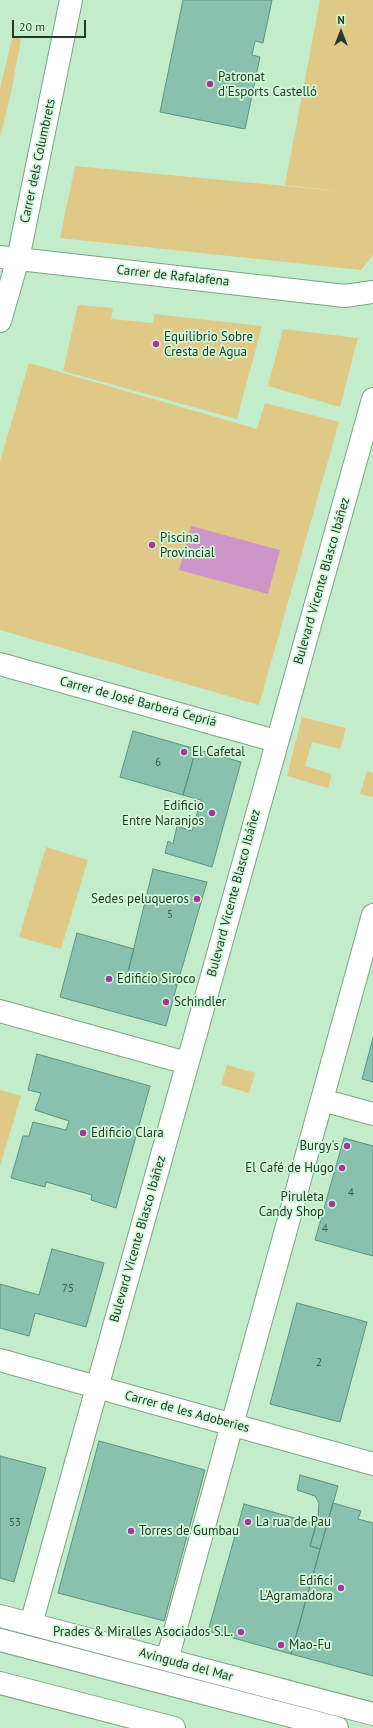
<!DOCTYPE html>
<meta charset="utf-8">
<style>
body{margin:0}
#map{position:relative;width:373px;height:1728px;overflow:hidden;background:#c3edca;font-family:"PT Sans",sans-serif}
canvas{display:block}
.north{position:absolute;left:321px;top:12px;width:40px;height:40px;-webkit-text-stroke:3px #d0fad7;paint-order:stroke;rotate:0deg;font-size:11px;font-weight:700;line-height:16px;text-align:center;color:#27382b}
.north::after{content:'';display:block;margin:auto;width:14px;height:18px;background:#27382b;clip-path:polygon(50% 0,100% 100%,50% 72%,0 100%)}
.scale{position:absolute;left:12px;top:20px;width:74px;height:18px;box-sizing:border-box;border:2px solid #27382b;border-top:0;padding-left:5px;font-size:12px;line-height:14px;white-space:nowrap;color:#27382b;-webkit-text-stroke:3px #d0fad7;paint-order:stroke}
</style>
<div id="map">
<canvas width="373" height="1728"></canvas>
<div class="north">N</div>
<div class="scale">20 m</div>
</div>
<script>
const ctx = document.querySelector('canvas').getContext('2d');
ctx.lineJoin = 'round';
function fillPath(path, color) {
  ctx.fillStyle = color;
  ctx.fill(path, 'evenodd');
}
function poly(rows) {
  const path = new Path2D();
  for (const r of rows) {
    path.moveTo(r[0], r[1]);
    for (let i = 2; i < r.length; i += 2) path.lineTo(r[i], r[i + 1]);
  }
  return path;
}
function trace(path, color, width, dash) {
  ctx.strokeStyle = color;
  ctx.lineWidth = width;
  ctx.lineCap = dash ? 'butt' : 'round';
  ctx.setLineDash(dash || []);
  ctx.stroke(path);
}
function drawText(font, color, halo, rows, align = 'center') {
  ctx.font = font + ' "PT Sans",sans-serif';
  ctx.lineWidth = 3.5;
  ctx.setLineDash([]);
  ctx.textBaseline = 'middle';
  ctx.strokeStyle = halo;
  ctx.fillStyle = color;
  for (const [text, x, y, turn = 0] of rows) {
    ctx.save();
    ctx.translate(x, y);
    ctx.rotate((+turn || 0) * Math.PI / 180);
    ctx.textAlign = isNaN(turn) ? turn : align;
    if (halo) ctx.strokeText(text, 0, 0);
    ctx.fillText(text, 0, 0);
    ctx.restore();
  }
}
const green = poly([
 [320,0,373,0,373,255,361,270,60,238,75,166,349,192,285,185],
 [12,37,21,39,10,98,0,138,0,89],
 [78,305,113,308,111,319,153,323,154,314,262,326,237,419,63,371],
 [283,329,358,338,340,407,268,386],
 [29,363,257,429,265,403,339,422,259,705,0,630,0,461],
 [302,717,346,728,340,749,312,742,305,766,332,774,328,788,287,776],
 [367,771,373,773,373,797,360,794],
 [46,847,88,860,61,949,19,937],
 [227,1065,255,1073,249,1093,221,1085],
 [0,1090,21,1096,0,1166]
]);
const water = poly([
 [191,526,280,550,268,594,179,570]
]);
const building = poly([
 [183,0,272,0,263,43,255,41,252,55,260,57,245,129,160,112,183,0],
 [133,731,196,749,183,795,120,777,133,731],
 [196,749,241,762,212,867,165,853,168,841,173,844,177,826,192,831,201,800,183,795,196,749],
 [153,869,207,882,177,985,128,972,153,869],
 [77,933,134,949,128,972,177,985,166,1026,60,997,77,933],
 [373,1038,373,1082,362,1079,373,1038],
 [37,1054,150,1086,116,1208,91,1200,92,1195,46,1182,45,1187,11,1178,23,1136,29,1136,33,1122,66,1130,69,1121,35,1110,41,1093,28,1090,37,1054],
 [344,1138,373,1146,373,1256,315,1240,344,1138],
 [52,1249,104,1263,86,1327,35,1313,29,1336,0,1328,0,1284,39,1295,52,1249],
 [297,1303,367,1322,340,1422,270,1404,297,1303],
 [99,1441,205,1470,164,1621,58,1593,99,1441],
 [0,1456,46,1468,14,1582,0,1578,0,1456],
 [300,1475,338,1486,320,1549,310,1546,318,1519,319,1503,315,1496,297,1490,300,1475],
 [333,1503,361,1511,358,1519,373,1523,373,1676,291,1654,333,1503],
 [244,1504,316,1524,310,1546,320,1549,291,1654,208,1631,244,1504]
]);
const minor = poly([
 [0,257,345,296,373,292],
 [0,321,18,259,71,0],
 [0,664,276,741],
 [0,1011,187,1063],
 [322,1100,373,1114],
 [0,1360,373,1464],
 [0,1616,373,1714],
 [31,1624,373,399],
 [0,1640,337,1728],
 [167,1660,373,915],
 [0,1683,174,1728]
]);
const markers = [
 [210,84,4,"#a1389a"],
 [156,344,4,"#a1389a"],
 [152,545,4,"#a1389a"],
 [184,752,4,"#a1389a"],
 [212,813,4,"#a1389a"],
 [197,899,4,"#a1389a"],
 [109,979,4,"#a1389a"],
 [166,1002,4,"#a1389a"],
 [83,1133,4,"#a1389a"],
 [347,1146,4,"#a1389a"],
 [342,1168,4,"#a1389a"],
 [332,1204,4,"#a1389a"],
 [248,1522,4,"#a1389a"],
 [131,1531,4,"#a1389a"],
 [341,1588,4,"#a1389a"],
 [241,1632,4,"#a1389a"],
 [281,1645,4,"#a1389a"]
];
const numberNames = [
 ["6",158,763],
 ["5",170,915],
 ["4",351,1193],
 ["4",325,1229],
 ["75",68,1289],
 ["2",319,1363],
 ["53",15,1523]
];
const poiNames = [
 ["Patronat",218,77],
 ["d'Esports Castelló",218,92],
 ["Equilibrio Sobre",164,337],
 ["Cresta de Agua",164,352],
 ["Piscina",160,538],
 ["Provincial",160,553],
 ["El Cafetal",192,752],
 ["Edificio",204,806,"right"],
 ["Entre Naranjos",204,821,"right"],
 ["Sedes peluqueros",189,899,"right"],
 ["Edificio Siroco",117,979],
 ["Schindler",174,1002],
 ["Edificio Clara",91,1133],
 ["Burgy's",339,1146,"right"],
 ["El Café de Hugo",334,1168,"right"],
 ["Piruleta",324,1197,"right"],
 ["Candy Shop",324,1212,"right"],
 ["La rua de Pau",256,1522],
 ["Torres de Gumbau",139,1531],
 ["Edifici",333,1581,"right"],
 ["L'Agramadora",333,1596,"right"],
 ["Prades & Miralles Asociados S.L.",233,1632,"right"],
 ["Mao-Fu",289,1645]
];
const streetNames = [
 ["Carrer dels Columbrets",38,161,-78],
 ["Carrer de Rafalafena",173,276,6],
 ["Bulevard Vicente Blasco Ibáñez",322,581,-74],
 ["Carrer de José Barberá Cepriá",138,702,15],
 ["Bulevard Vicente Blasco Ibáñez",234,893,-75],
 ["Bulevard Vicente Blasco Ibáñez",138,1239,-74],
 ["Carrer de les Adoberies",187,1412,15],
 ["Avinguda del Mar",186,1665,15]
];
fillPath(green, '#e0c886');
fillPath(water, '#ce95c8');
fillPath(building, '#8ac1ae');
trace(building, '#5c9280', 1);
trace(minor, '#7ca484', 24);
trace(minor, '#fff', 22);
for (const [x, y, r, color] of markers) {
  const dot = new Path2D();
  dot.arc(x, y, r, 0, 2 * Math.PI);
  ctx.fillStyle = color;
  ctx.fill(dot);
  trace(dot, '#d0fad7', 1.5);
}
drawText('11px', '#405a4c', null, numberNames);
drawText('13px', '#27382b', '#d0fad7', poiNames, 'left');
drawText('13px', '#27382b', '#d0fad7', streetNames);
</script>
